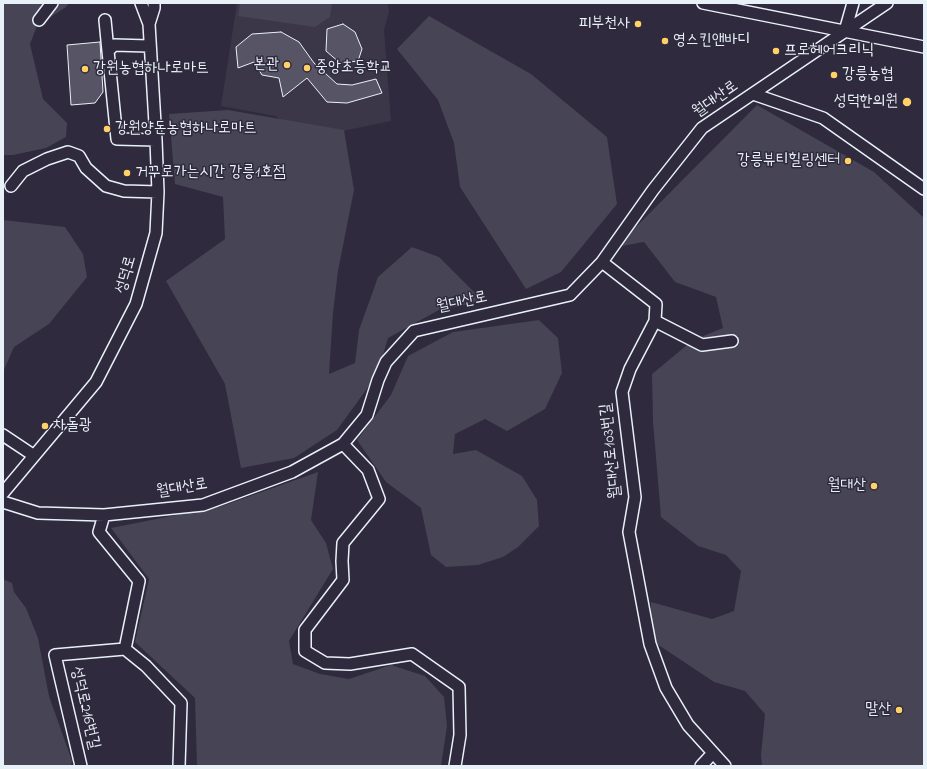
<!DOCTYPE html>
<meta charset="utf-8">
<style>
body{margin:0}
#map{position:relative;width:927px;height:769px;overflow:hidden;background:#2f2a3d;font-family:"Indie Flower",sans-serif}
canvas{display:block}
.frame{position:absolute;inset:0;border:4px solid #e8f1f8;pointer-events:none}
</style>
<div id="map">
<canvas width="927" height="769"></canvas>
<div class="frame"></div>
</div>
<script>
const ctx = document.querySelector('canvas').getContext('2d');
ctx.lineJoin = 'round';
function fillPath(path, color) {
  ctx.fillStyle = color;
  ctx.fill(path, 'evenodd');
}
function poly(rows) {
  const path = new Path2D();
  for (const r of rows) {
    path.moveTo(r[0], r[1]);
    for (let i = 2; i < r.length; i += 2) path.lineTo(r[i], r[i + 1]);
  }
  return path;
}
function trace(path, color, width, dash) {
  ctx.strokeStyle = color;
  ctx.lineWidth = width;
  ctx.lineCap = dash ? 'butt' : 'round';
  ctx.setLineDash(dash || []);
  ctx.stroke(path);
}
function drawText(font, color, halo, rows, align = 'center') {
  ctx.font = font + ' "Indie Flower","Poor Story",sans-serif';
  ctx.lineWidth = 3;
  ctx.setLineDash([]);
  ctx.textBaseline = 'middle';
  ctx.strokeStyle = halo;
  ctx.fillStyle = color;
  for (const [text, x, y, turn = 0] of rows) {
    ctx.save();
    ctx.translate(x, y);
    ctx.rotate((+turn || 0) * Math.PI / 180);
    ctx.textAlign = isNaN(turn) ? turn : align;
    if (halo) ctx.strokeText(text, 0, 0);
    ctx.fillText(text, 0, 0);
    ctx.restore();
  }
}
const built = poly([
 [237,3,388,3,389,12,384,30,391,121,328,134,288,125,275,116,221,106]
]);
const green = poly([
 [3,3,69,3,66,7,37,26,30,44,43,99,67,123,66,137,46,148,13,155,3,155],
 [240,3,332,3,330,17,315,27,238,16],
 [429,16,531,74,607,137,617,204,561,272,526,289,460,187,454,143,438,100,397,49],
 [757,105,874,172,924,218,924,766,762,766,761,755,765,714,745,691,714,682,651,640,651,602,712,619,734,611,741,571,726,555,698,546,661,517,653,422,652,374,693,340,723,328,716,297,675,282,644,242,616,247],
 [228,110,344,130,354,190,338,271,333,313,329,374,355,363,359,330,378,277,412,247,439,257,483,301,439,310,388,338,377,375,337,430,294,458,241,468,225,384,166,281,225,239,223,197,175,184,169,114],
 [3,220,65,227,83,254,87,277,49,324,14,347,3,372],
 [539,320,558,338,562,373,545,409,507,431,485,419,455,434,453,454,476,450,522,476,537,500,539,526,518,547,503,557,478,565,446,567,431,555,421,508,386,482,357,440,391,395,408,356,453,332],
 [318,472,311,520,326,543,333,569,289,641,293,664,320,674,349,679,391,665,425,676,444,697,447,726,441,766,197,766,195,698,135,642,149,579,111,528,222,506],
 [3,579,12,583,14,592,26,608,38,638,49,696,72,761,71,766,3,766]
]);
const building = poly([
 [343,24,355,32,362,49,358,61,340,63,326,51,327,29,343,24],
 [281,32,299,42,314,63,337,84,352,85,376,79,382,93,347,103,327,102,307,78,283,97,279,78,262,75,254,62,238,68,236,47,252,34,281,32],
 [100,42,103,92,95,103,71,105,67,45,100,42]
]);
const minor = poly([
 [141,3,149,24],
 [703,3,924,47],
 [39,20,52,3],
 [105,20,108,51],
 [845,31,853,3],
 [149,46,114,45,108,51,117,139,156,140],
 [753,94,823,118,924,189],
 [11,186,23,171,47,159,68,152,79,156,86,168,106,186,124,191,158,192],
 [602,262,656,304,655,321,630,369,622,392,635,497,629,532,650,644,666,688,688,725,725,766],
 [655,321,702,345,732,341],
 [3,435,33,455],
 [343,444,368,470,379,499,343,543,342,561,343,580,305,630,305,651,325,663,350,664,412,654,459,687,460,735,455,766],
 [3,493,96,382,136,304,156,233,158,192,156,140,149,24,154,8,154,3],
 [3,502,38,513,104,515,203,505,292,472,343,444,367,415,378,380,386,362,414,331,570,295,602,262,653,190,702,128,887,3],
 [104,515,99,532,139,581,125,649,146,666,181,703,179,766],
 [81,766,55,655,125,649],
 [701,766,713,753]
]);
const markers = [
 [638,24,4,"#ffd166"],
 [665,41,4,"#ffd166"],
 [776,51,4,"#ffd166"],
 [287,65,4,"#ffd166"],
 [307,68,4,"#ffd166"],
 [85,69,4,"#ffd166"],
 [834,75,4,"#ffd166"],
 [907,102,5,"#ffd166"],
 [107,129,4,"#ffd166"],
 [848,161,4,"#ffd166"],
 [127,173,4,"#ffd166"],
 [45,426,4,"#ffd166"],
 [874,486,4,"#ffd166"],
 [899,710,4,"#ffd166"]
];
const poiNames = [
 ["피부천사",630,24,"right"],
 ["영스킨앤바디",673,41],
 ["프로헤어크리닉",784,51],
 ["본관",279,65,"right"],
 ["중앙초등학교",315,68],
 ["강원농협하나로마트",93,69],
 ["강릉농협",842,75],
 ["성덕한의원",898,102,"right"],
 ["강원양돈농협하나로마트",115,129],
 ["강릉뷰티힐링센터",840,161,"right"],
 ["거꾸로가는시간 강릉1호점",135,173],
 ["차돌광",53,426],
 ["월대산",866,486,"right"],
 ["말산",891,710,"right"]
];
const streetNames = [
 ["월대산로",716,100,-35],
 ["성덕로",127,275,-74],
 ["월대산로",462,303,-12],
 ["월대산로103번길",612,451,-96],
 ["월대산로",182,489,-9],
 ["성덕로216번길",84,708,77]
];
fillPath(built, '#3b3749');
fillPath(green, '#464455');
fillPath(building, '#575565');
trace(building, '#e8f1f8', 1);
trace(minor, '#e8f1f8', 14);
trace(minor, '#2f2a3d', 11);
for (const [x, y, r, color] of markers) {
  const dot = new Path2D();
  dot.arc(x, y, r, 0, 2 * Math.PI);
  ctx.fillStyle = color;
  ctx.fill(dot);
  trace(dot, '#2f2a3d', 1.5);
}
drawText('16px', '#e8f1f8', '#2f2a3d', poiNames, 'left');
drawText('16px', '#e8f1f8', '#2f2a3d', streetNames);
</script>
